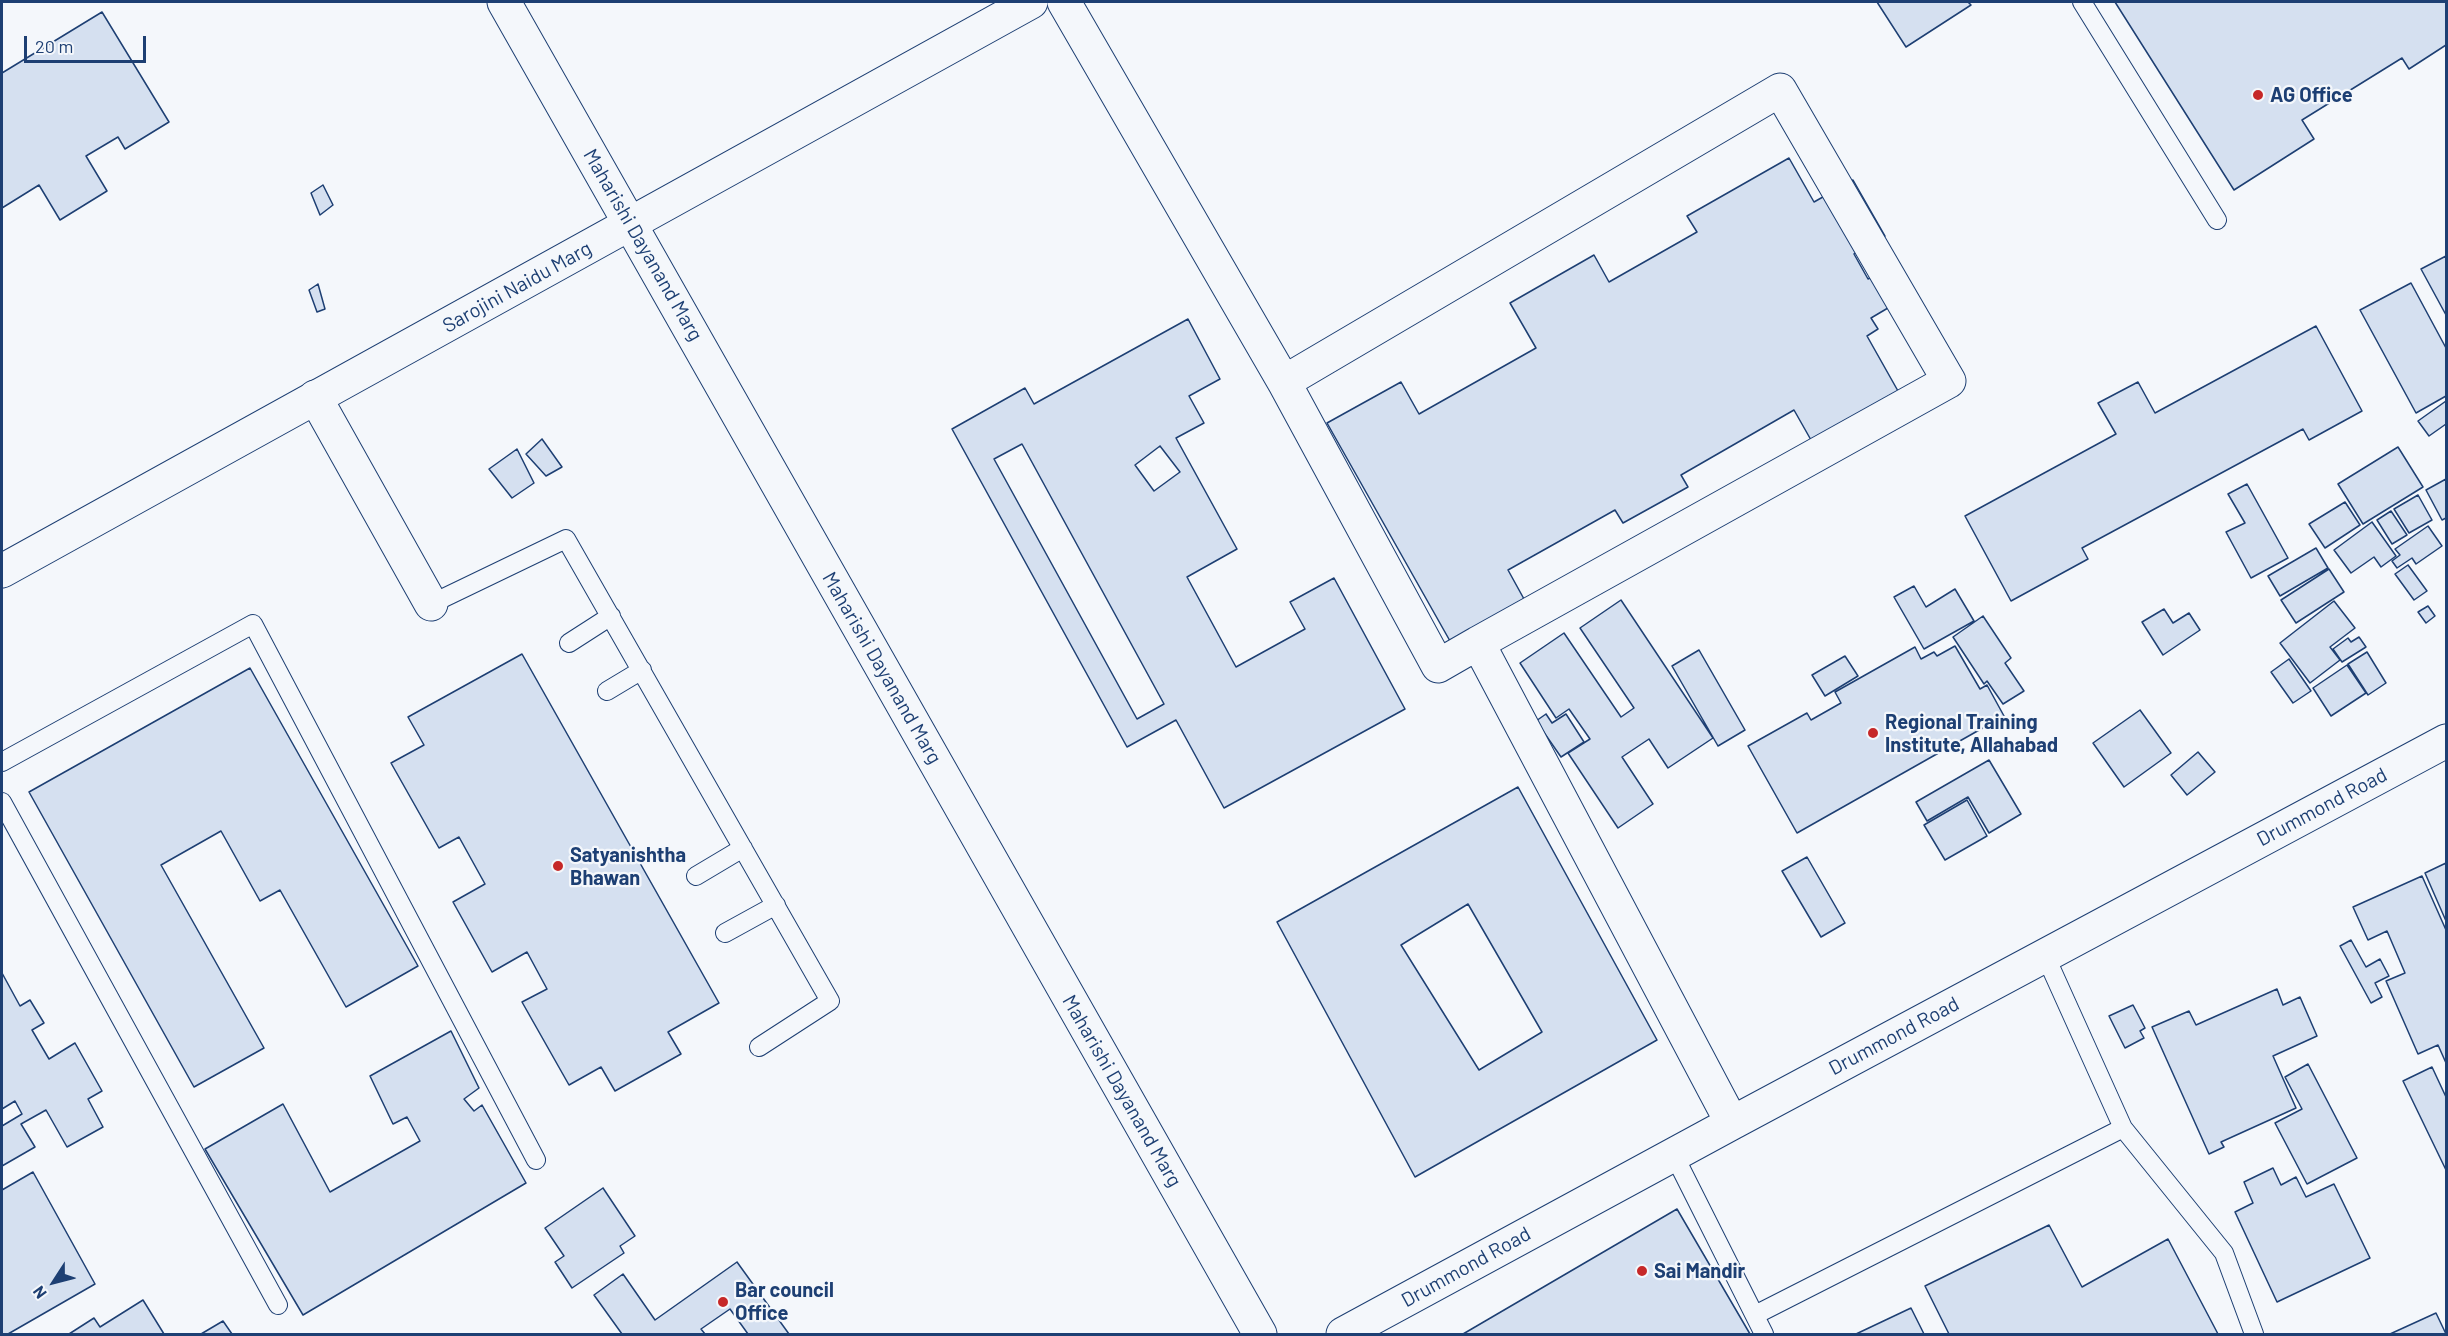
<!DOCTYPE html>
<style>
body{margin:0}
#map{position:relative;width:2448px;height:1336px;overflow:hidden;background:#f4f7fb;font-family:Barlow,sans-serif}
canvas{display:block}
.frame{position:absolute;inset:0;border:3px solid #1d3f73;pointer-events:none}
.north{position:absolute;left:24px;top:1252px;width:60px;height:60px;-webkit-text-stroke:4px #f4f7fb;paint-order:stroke;rotate:234deg;font-size:16px;font-weight:700;line-height:24px;text-align:center;color:#1d3f73}
.north::after{content:'';display:block;margin:auto;width:21px;height:27px;background:#1d3f73;clip-path:polygon(50% 0,100% 100%,50% 72%,0 100%)}
.scale{position:absolute;left:24px;top:36px;width:122px;height:27px;box-sizing:border-box;border:3px solid #1d3f73;border-top:0;padding-left:8px;font-size:18px;line-height:21px;white-space:nowrap;color:#1d3f73;-webkit-text-stroke:4px #f4f7fb;paint-order:stroke}
</style>
<div id="map">
<canvas width="2448" height="1336"></canvas>
<div class="frame"></div>
<div class="north">N</div>
<div class="scale">20 m</div>
</div>
<script>
const ctx = document.querySelector('canvas').getContext('2d');
ctx.lineJoin = 'round';
function fillPath(path, color) {
  ctx.fillStyle = color;
  ctx.fill(path, 'evenodd');
}
function poly(rows) {
  const path = new Path2D();
  for (const r of rows) {
    path.moveTo(r[0], r[1]);
    for (let i = 2; i < r.length; i += 2) path.lineTo(r[i], r[i + 1]);
  }
  return path;
}
function trace(path, color, width, dash) {
  ctx.strokeStyle = color;
  ctx.lineWidth = width;
  ctx.lineCap = dash ? 'butt' : 'round';
  ctx.setLineDash(dash || []);
  ctx.stroke(path);
}
function drawText(font, color, halo, rows, align = 'center') {
  ctx.font = font + ' Barlow,sans-serif';
  ctx.lineWidth = 4.5;
  ctx.setLineDash([]);
  ctx.textBaseline = 'middle';
  ctx.strokeStyle = halo;
  ctx.fillStyle = color;
  for (const [text, x, y, turn = 0] of rows) {
    ctx.save();
    ctx.translate(x, y);
    ctx.rotate((+turn || 0) * Math.PI / 180);
    ctx.textAlign = isNaN(turn) ? turn : align;
    if (halo) ctx.strokeText(text, 0, 0);
    ctx.fillText(text, 0, 0);
    ctx.restore();
  }
}
const building = poly([
 [1877,2,1968,2,1971,5,1906,47,1877,2],
 [2115,2,2446,2,2446,45,2409,69,2402,58,2302,120,2314,139,2234,190,2115,2],
 [102,12,169,122,125,149,118,137,86,156,107,191,60,220,39,185,2,208,2,73,102,12],
 [1789,158,1814,202,1853,180,1885,236,1854,254,1868,279,1875,275,1893,305,1871,318,1878,329,1867,336,1898,391,1811,440,1794,410,1681,475,1688,487,1623,523,1615,510,1508,570,1524,599,1450,641,1327,423,1401,382,1419,414,1536,348,1510,303,1594,255,1609,282,1697,232,1687,216,1789,158],
 [323,185,333,205,320,215,311,193,323,185],
 [2446,256,2446,315,2421,269,2446,256],
 [2411,283,2446,348,2446,396,2416,413,2360,310,2411,283],
 [318,284,325,309,317,312,309,290,318,284],
 [1188,319,1220,379,1189,396,1204,423,1176,438,1237,549,1187,577,1236,667,1305,629,1290,602,1334,578,1405,709,1224,808,1176,720,1127,747,952,429,1025,388,1034,404,1188,319],
 [1022,444,1164,704,1137,719,994,459,1022,444],
 [1160,446,1180,472,1154,491,1135,465,1160,446],
 [2316,326,2362,411,2309,440,2303,429,2082,548,2088,559,2011,601,1965,516,2116,434,2098,403,2138,382,2155,413,2316,326],
 [2446,401,2446,424,2429,436,2418,421,2446,401],
 [542,439,562,467,546,476,526,454,542,439],
 [2398,447,2423,487,2363,524,2338,484,2398,447],
 [517,449,534,483,512,498,489,469,517,449],
 [2446,479,2446,518,2442,520,2426,490,2446,479],
 [2247,484,2288,558,2251,578,2226,532,2245,523,2228,494,2247,484],
 [2418,495,2432,520,2409,533,2394,509,2418,495],
 [2345,502,2360,525,2325,548,2309,524,2345,502],
 [2391,511,2407,535,2392,544,2377,520,2391,511],
 [2372,522,2396,556,2381,567,2374,557,2351,573,2334,550,2372,522],
 [2428,526,2442,546,2416,564,2412,558,2397,568,2392,561,2400,555,2395,549,2428,526],
 [2316,548,2328,568,2280,596,2268,576,2316,548],
 [2408,565,2427,591,2414,600,2395,574,2408,565],
 [2329,569,2344,592,2296,623,2281,600,2329,569],
 [1914,586,1926,607,1955,589,1974,621,1924,649,1894,597,1914,586],
 [1621,600,1713,738,1668,768,1649,739,1622,757,1653,804,1618,828,1568,753,1590,739,1569,709,1556,718,1520,663,1564,633,1621,717,1634,708,1580,628,1621,600],
 [2334,601,2355,628,2330,647,2340,660,2310,683,2280,643,2334,601],
 [2428,606,2435,616,2426,623,2418,612,2428,606],
 [2164,609,2173,623,2189,613,2200,630,2163,655,2142,622,2164,609],
 [1983,616,2011,658,2005,663,2024,691,2003,704,1987,681,1984,684,1953,637,1983,616],
 [2359,637,2366,647,2342,662,2333,649,2348,638,2351,642,2359,637],
 [1955,646,1980,689,1987,685,2004,716,1797,833,1748,746,1807,713,1811,720,1841,703,1835,692,1915,647,1921,659,1934,652,1937,656,1955,646],
 [1699,650,1745,730,1718,746,1672,666,1699,650],
 [2367,652,2386,683,2368,695,2348,664,2367,652],
 [522,654,719,1003,668,1032,681,1054,615,1091,601,1067,569,1085,522,1002,547,989,527,952,492,972,453,902,485,884,459,837,439,848,391,763,424,745,408,717,522,654],
 [1845,656,1858,676,1825,696,1812,675,1845,656],
 [2289,659,2311,691,2293,703,2271,672,2289,659],
 [2347,665,2366,693,2331,716,2313,688,2347,665],
 [250,668,418,966,346,1007,280,890,260,901,221,831,161,865,264,1048,194,1087,29,792,250,668],
 [2140,710,2171,753,2124,787,2093,743,2140,710],
 [1546,714,1552,723,1566,714,1584,742,1561,757,1536,721,1546,714],
 [2198,752,2215,772,2187,795,2171,775,2198,752],
 [1989,760,2021,814,1989,833,1968,797,1927,821,1916,802,1989,760],
 [1518,787,1657,1040,1415,1177,1277,922,1518,787],
 [1468,904,1542,1032,1479,1070,1401,945,1468,904],
 [1967,800,1987,836,1945,860,1924,825,1967,800],
 [1807,857,1845,923,1821,937,1782,871,1807,857],
 [2446,863,2446,921,2425,873,2446,863],
 [2422,876,2446,930,2446,1063,2438,1045,2418,1054,2386,981,2405,973,2387,931,2368,940,2353,907,2422,876],
 [2351,940,2366,967,2380,959,2389,976,2375,983,2382,997,2371,1003,2340,946,2351,940],
 [2,973,20,1006,30,1000,44,1023,32,1030,49,1059,75,1043,102,1091,88,1099,103,1127,67,1147,46,1110,21,1124,35,1147,2,1166,2,1126,22,1114,15,1101,2,1109,2,973],
 [2277,989,2283,1005,2300,997,2317,1036,2273,1056,2296,1108,2221,1142,2224,1147,2209,1154,2152,1027,2189,1011,2196,1025,2277,989],
 [2133,1005,2145,1028,2140,1031,2144,1038,2125,1048,2109,1016,2133,1005],
 [451,1031,479,1088,464,1099,474,1111,482,1105,526,1183,303,1315,205,1149,283,1104,330,1192,420,1141,407,1117,393,1124,370,1076,451,1031],
 [2308,1064,2357,1158,2307,1184,2275,1123,2302,1109,2285,1077,2308,1064],
 [2432,1067,2446,1097,2446,1170,2403,1081,2432,1067],
 [2273,1168,2281,1185,2296,1177,2306,1197,2334,1184,2370,1258,2277,1302,2235,1212,2253,1203,2244,1182,2273,1168],
 [33,1172,95,1284,8,1334,2,1334,2,1190,33,1172],
 [603,1188,635,1236,620,1246,624,1253,572,1288,555,1262,564,1256,545,1228,603,1188],
 [1677,1209,1750,1334,1463,1334,1677,1209],
 [2049,1225,2082,1287,2168,1239,2218,1334,1949,1334,1925,1286,2049,1225],
 [737,1262,789,1334,748,1334,730,1309,701,1329,705,1334,622,1334,594,1295,623,1274,655,1320,737,1262],
 [143,1300,164,1334,69,1334,94,1318,100,1327,143,1300],
 [1911,1308,1924,1334,1856,1334,1911,1308],
 [2436,1313,2446,1334,2390,1334,2436,1313],
 [223,1321,232,1334,201,1334,223,1321]
]);
const lane = poly([
 [2082,2,2217,220],
 [431,604,566,539,830,1001,759,1047],
 [569,643,611,616],
 [607,691,642,670],
 [2,762,253,624,536,1160],
 [2,802,278,1305],
 [696,876,743,848],
 [725,933,776,905],
 [2045,955,2123,1128,2224,1253,2254,1334],
 [1674,1155,1764,1334],
 [1755,1315,2123,1128]
]);
const street = poly([
 [1064,2,1284,382,1438,666,1478,643,1732,1123],
 [1284,382,1780,90,1949,381,1478,643],
 [315,397,431,604],
 [1343,1334,1732,1123,2446,741]
]);
const secondary = poly([
 [504,2,1260,1334],
 [2,571,1031,2]
]);
const markers = [
 [2258,95,6,"#c62828"],
 [1873,733,6,"#c62828"],
 [558,866,6,"#c62828"],
 [1642,1271,6,"#c62828"],
 [723,1302,6,"#c62828"]
];
const poiNames = [
 ["AG Office",2270,95],
 ["Regional Training",1885,722],
 ["Institute, Allahabad",1885,745],
 ["Satyanishtha",570,855],
 ["Bhawan",570,878],
 ["Sai Mandir",1654,1271],
 ["Bar council",735,1290],
 ["Office",735,1313]
];
const streetNames = [
 ["Maharishi Dayanand Marg",643,245,60],
 ["Sarojini Naidu Marg",517,287,-29],
 ["Maharishi Dayanand Marg",882,668,60],
 ["Drummond Road",2322,807,-28],
 ["Drummond Road",1894,1036,-28],
 ["Maharishi Dayanand Marg",1122,1091,60],
 ["Drummond Road",1466,1267,-29]
];
fillPath(building, '#d5e0f0');
trace(building, '#1d3f73', 1.5);
trace(lane, '#1d3f73', 20);
trace(street, '#1d3f73', 35);
trace(secondary, '#1d3f73', 35);
trace(lane, '#f4f7fb', 18);
trace(street, '#f4f7fb', 33);
trace(secondary, '#f4f7fb', 33);
for (const [x, y, r, color] of markers) {
  const dot = new Path2D();
  dot.arc(x, y, r, 0, 2 * Math.PI);
  ctx.fillStyle = color;
  ctx.fill(dot);
  trace(dot, '#f4f7fb', 2);
}
drawText('bold 20px', '#1d3f73', '#f4f7fb', poiNames, 'left');
drawText('20px', '#1d3f73', '#f4f7fb', streetNames);
</script>
